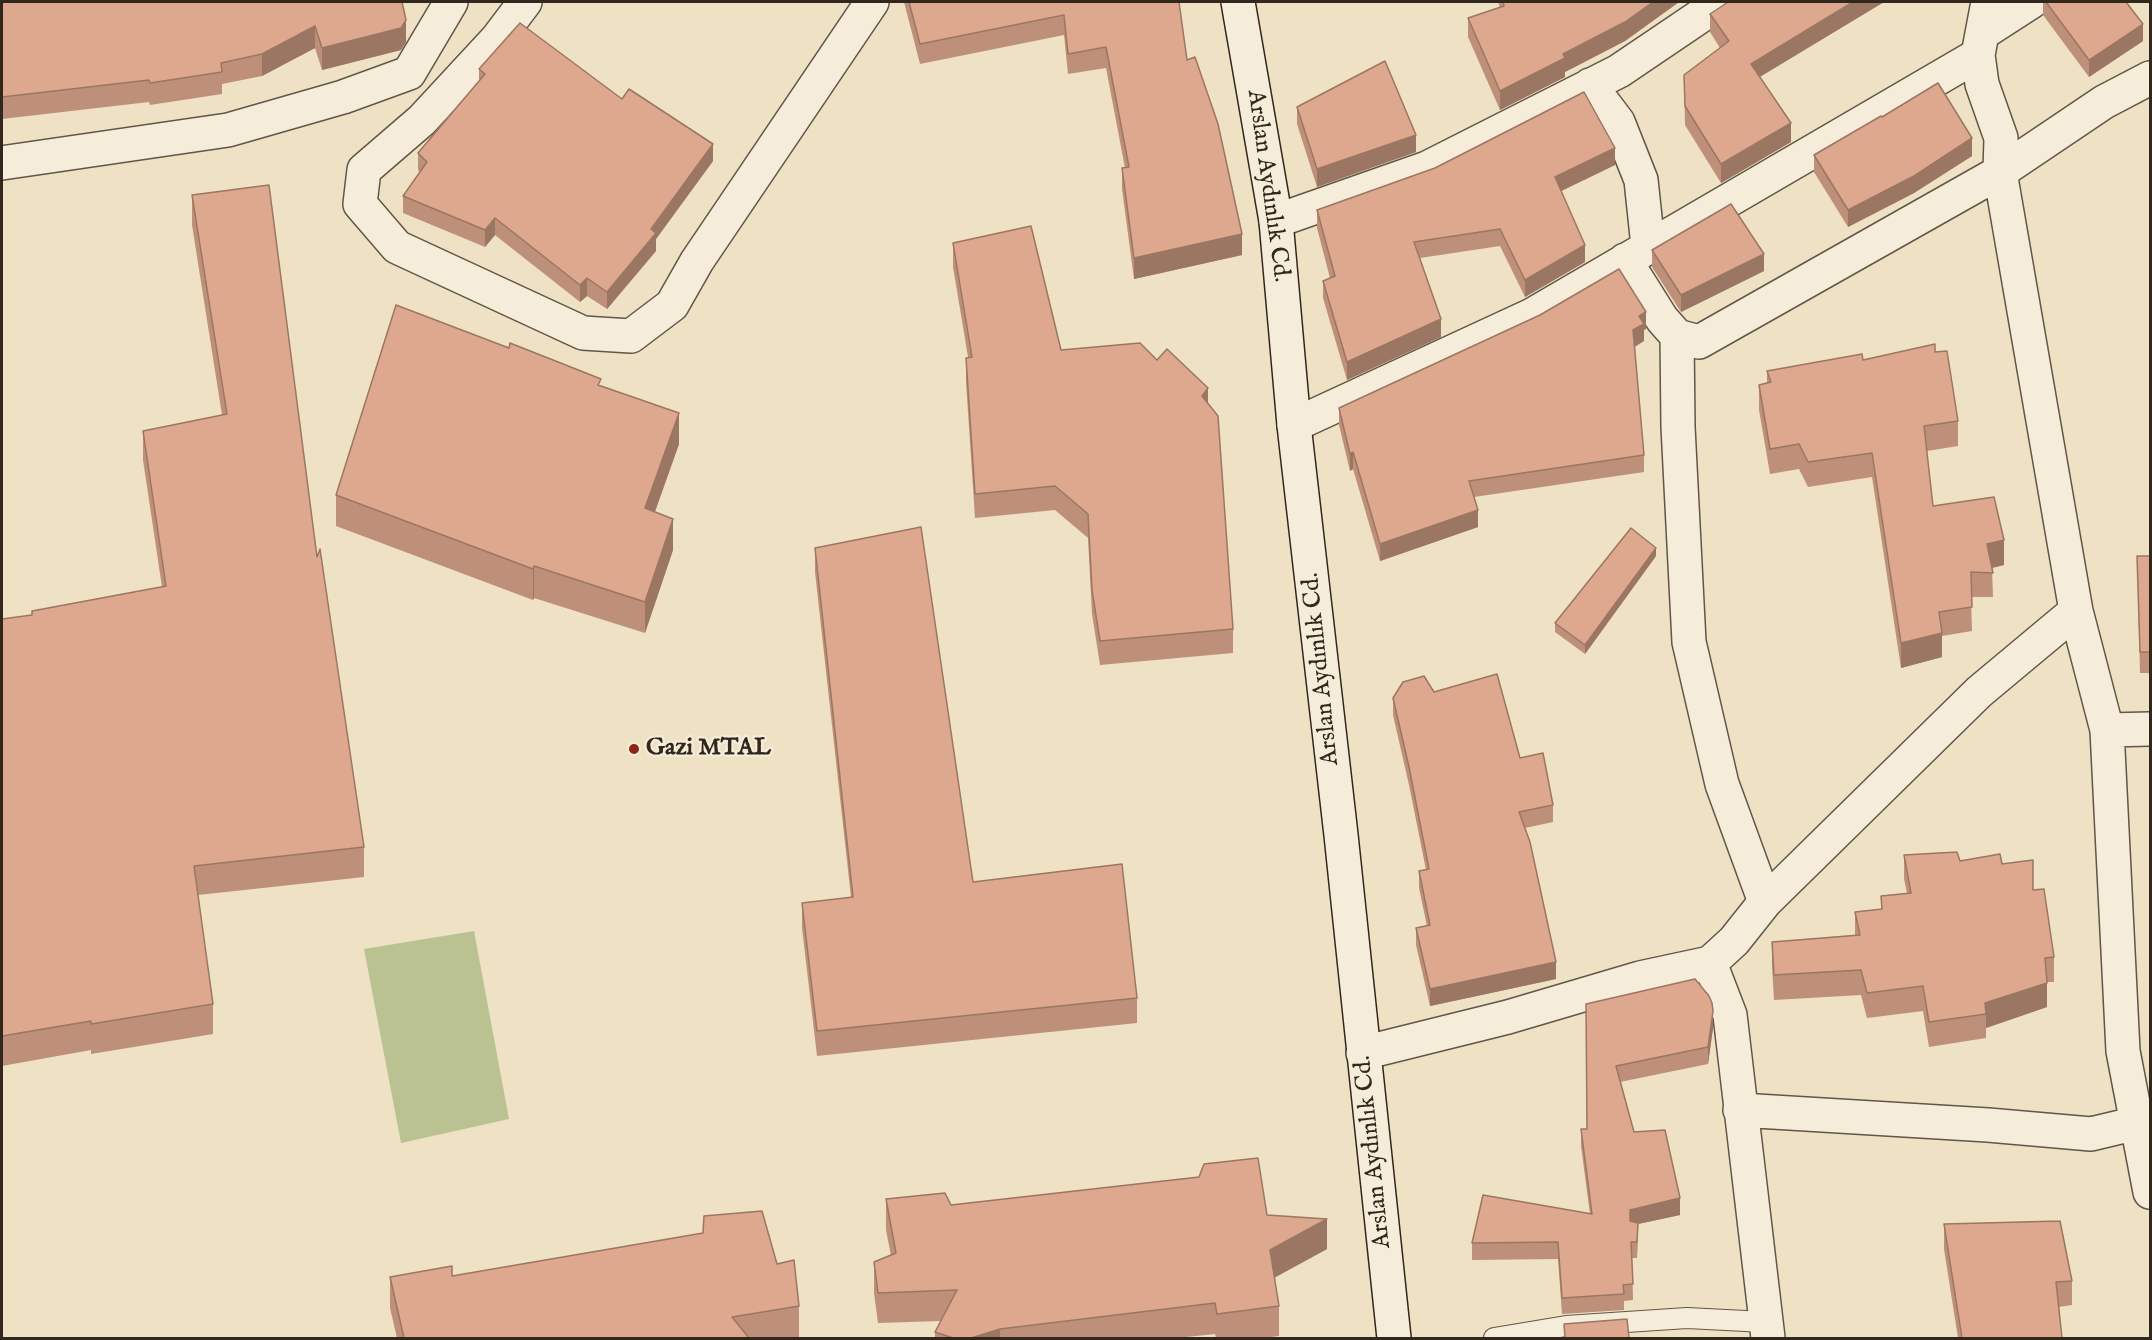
<!DOCTYPE html>
<meta charset="utf-8">
<style>
body{margin:0}
#map{position:relative;width:2152px;height:1340px;overflow:hidden;background:#efe1c4;font-family:"IM FELL English",serif}
canvas{display:block}
.frame{position:absolute;inset:0;border:3px solid #32271d;pointer-events:none}
</style>
<div id="map">
<canvas width="2152" height="1340"></canvas>
<div class="frame"></div>
</div>
<script>
const ctx = document.querySelector('canvas').getContext('2d');
ctx.lineJoin = 'round';
function fillPath(path, color) {
  ctx.fillStyle = color;
  ctx.fill(path, 'evenodd');
}
function poly(rows) {
  const path = new Path2D();
  for (const r of rows) {
    path.moveTo(r[0], r[1]);
    for (let i = 2; i < r.length; i += 2) path.lineTo(r[i], r[i + 1]);
  }
  return path;
}
function trace(path, color, width, dash) {
  ctx.strokeStyle = color;
  ctx.lineWidth = width;
  ctx.lineCap = dash ? 'butt' : 'round';
  ctx.setLineDash(dash || []);
  ctx.stroke(path);
}
function drawText(font, color, halo, rows, align = 'center') {
  ctx.font = font + ' "IM FELL English",serif';
  ctx.lineWidth = 4.5;
  ctx.setLineDash([]);
  ctx.textBaseline = 'middle';
  ctx.strokeStyle = halo;
  ctx.fillStyle = color;
  for (const [text, x, y, turn = 0] of rows) {
    ctx.save();
    ctx.translate(x, y);
    ctx.rotate((+turn || 0) * Math.PI / 180);
    ctx.textAlign = isNaN(turn) ? turn : align;
    if (halo) ctx.strokeText(text, 0, 0);
    ctx.fillText(text, 0, 0);
    ctx.restore();
  }
}
const green = poly([
 [474,931,509,1119,401,1143,364,949]
]);
const lane = poly([
 [1494,1338,1566,1326,1687,1318,1765,1322]
]);
const street = poly([
 [525,2,497,39,422,120,364,170,360,204,397,247,583,333,631,336,672,305,697,261,872,2],
 [1988,2,1978,55,1982,84,2001,138,2000,172,2076,611,2107,730,2123,1051,2150,1192],
 [1983,33,2031,2],
 [1590,85,1618,122,1641,180,1648,246],
 [2,163,228,130,343,97,409,73,451,2],
 [1276,221,1427,168,1619,71,1721,2],
 [1625,260,1662,319,1677,336,1699,342,2000,172,2104,102,2150,78],
 [1677,336,1678,427,1689,642,1722,784,1765,902],
 [1294,425,1532,315,1978,55],
 [2107,730,2150,729],
 [1363,1053,1508,1017,1640,978,1710,963],
 [1740,1110,1988,1125,2091,1134,2137,1123],
 [1768,1338,1730,1015,1710,963,1734,941,1765,902,1979,692,2076,611]
]);
const secondary = poly([
 [1238,2,1276,221,1294,425,1341,835,1394,1338]
]);
const wall = poly([
 [2,2,402,2,406,42,401,50,322,70,315,48,262,76,222,84,222,94,150,105,149,102,2,119],
 [904,2,1179,2,1187,60,1242,255,1134,279,1122,189,1122,168,1125,168,1106,68,1068,74,1064,35,920,64],
 [1498,2,1679,2,1625,41,1565,72,1565,77,1500,110,1468,37,1468,18,1500,8],
 [1884,2,1760,77,1791,142,1721,183,1685,125,1684,75,1720,48,1710,32,1710,14],
 [2043,2,2126,2,2143,41,2089,77,2043,15],
 [479,69,622,99,713,161,656,239,656,251,607,309,587,296,580,302,495,235,485,247,403,213,403,196,420,172,418,170,418,153,479,81],
 [1297,107,1416,152,1317,187,1297,124],
 [1882,117,1972,156,1914,193,1848,227,1814,172,1814,155],
 [1615,165,1561,191,1585,262,1525,297,1500,246,1420,258,1441,337,1347,380,1323,298,1323,281,1330,278,1317,228,1317,210],
 [192,195,317,557,364,847,364,877,198,895,213,1004,213,1034,91,1054,91,1050,2,1066,2,619,32,615,32,611,162,587,143,460,143,431,222,415,192,225],
 [953,243,1061,350,1157,360,1208,404,1233,629,1233,653,1100,665,1092,614,1088,538,1055,510,975,518,966,382,966,358,968,357,953,267],
 [1652,250,1764,271,1681,312,1652,267],
 [1646,329,1644,330,1644,341,1635,347,1644,455,1644,472,1474,497,1478,527,1380,561,1353,469,1350,471,1339,425,1339,408],
 [1935,352,1958,421,1958,446,1927,451,1933,506,2004,565,1992,568,1993,597,1971,597,1972,631,1942,636,1942,657,1901,668,1872,477,1808,487,1799,469,1770,474,1759,410,1759,385,1767,383,1767,371],
 [601,386,679,444,655,512,673,550,645,633,534,598,533,600,336,526,336,495],
 [815,548,973,882,1137,998,1137,1023,817,1056,802,928,802,903,851,897,815,572],
 [1656,556,1585,654,1555,632,1555,623],
 [2137,556,2151,556,2151,673,2140,673],
 [1434,692,1520,758,1553,805,1553,822,1525,828,1556,979,1430,1006,1416,945,1416,928,1427,926,1419,888,1419,871,1426,870,1409,785,1393,715,1393,698],
 [1904,855,1960,861,2002,864,2033,890,2054,957,2054,982,2047,982,2047,1007,1986,1028,1986,1038,1929,1047,1923,1011,1867,1018,1861,995,1774,1000,1772,966,1772,942,1855,935,1855,912,1881,910,1881,896,1907,893,1904,879],
 [1586,1004,1713,1028,1708,1064,1620,1082,1634,1132,1680,1215,1638,1224,1637,1258,1632,1258,1633,1300,1624,1301,1624,1310,1562,1314,1558,1259,1472,1260,1472,1243,1590,1214,1581,1146,1581,1129,1587,1129],
 [886,1199,951,1205,1267,1215,1327,1249,1274,1278,1279,1306,1279,1336,1263,1338,1216,1338,1215,1334,1177,1338,935,1338,935,1332,941,1321,878,1323,874,1293,874,1262,891,1256,886,1230],
 [1944,1224,2072,1281,2072,1305,2059,1307,2062,1338,1958,1338,1944,1249],
 [777,1264,799,1306,799,1337,791,1338,397,1338,390,1308,390,1277,452,1276]
]);
const shadedWall = poly([
 [1653,2,1679,2,1625,41,1565,72,1565,77,1500,110,1500,91],
 [1853,2,1884,2,1751,82,1751,64],
 [406,20,406,42,401,50,322,70,322,48],
 [2143,24,2143,41,2089,77,2089,60],
 [315,26,315,48,262,76,262,54],
 [1791,123,1791,142,1721,183,1721,164],
 [1416,135,1416,152,1317,187,1317,169],
 [1972,138,1972,156,1914,193,1848,227,1848,210],
 [713,144,713,161,656,239,656,251,607,309,607,292],
 [1615,148,1615,165,1555,194,1555,177],
 [495,218,495,235,485,247,485,230],
 [1242,234,1242,255,1134,279,1134,258],
 [1585,245,1585,262,1525,297,1525,280],
 [1764,254,1764,271,1681,312,1681,295],
 [587,278,587,296,580,302,580,285],
 [1646,312,1646,329,1644,330,1644,341,1633,347,1633,330,1639,316],
 [1441,319,1441,337,1347,380,1347,362],
 [1208,388,1208,412,1202,396],
 [679,413,679,444,645,539,645,508],
 [1353,452,1353,469,1350,471,1350,454],
 [1478,510,1478,527,1380,561,1380,544],
 [673,519,673,550,645,633,645,602],
 [2004,540,2004,565,1987,569,1987,544],
 [1656,548,1656,556,1585,654,1585,645],
 [534,566,534,598,533,600,533,569],
 [1942,633,1942,657,1901,668,1901,643],
 [1556,962,1556,979,1430,1006,1430,989],
 [2047,983,2047,1007,1986,1028,1986,1014,1985,1003],
 [1713,1011,1713,1028,1708,1064,1708,1047],
 [1680,1198,1680,1215,1638,1224,1637,1258,1637,1242,1630,1226,1630,1210],
 [1327,1219,1327,1249,1270,1280,1270,1250],
 [1000,1329,1000,1338,971,1338]
]);
const building = poly([
 [2,2,402,2,406,20,401,28,322,48,315,26,262,54,221,63,222,72,150,83,149,80,2,97,2,2],
 [909,2,1179,2,1187,60,1195,57,1218,124,1242,234,1134,258,1122,168,1129,167,1106,47,1068,54,1064,15,920,44,909,2],
 [1503,2,1653,2,1625,22,1563,54,1565,58,1500,91,1468,18,1504,6,1503,2],
 [1728,2,1853,2,1751,64,1791,123,1721,164,1685,106,1684,75,1729,41,1710,14,1728,2],
 [2046,2,2126,2,2143,24,2089,60,2046,2],
 [520,23,622,99,629,89,713,144,651,229,656,233,607,292,587,278,580,285,495,218,485,230,403,196,427,162,418,153,485,74,479,69,520,23],
 [1385,61,1416,135,1317,169,1297,107,1385,61],
 [1938,83,1972,138,1914,176,1848,210,1814,155,1881,116,1882,117,1938,83],
 [1584,92,1615,148,1555,177,1585,245,1525,280,1500,229,1414,242,1441,319,1347,362,1323,281,1335,276,1317,210,1435,168,1584,92],
 [269,185,317,557,320,549,364,847,194,866,213,1004,91,1024,91,1021,2,1036,2,619,32,615,32,611,166,586,143,431,227,414,192,195,269,185],
 [1731,204,1764,254,1681,295,1652,250,1731,204],
 [1031,226,1061,350,1140,343,1157,360,1167,349,1208,388,1202,396,1218,416,1233,629,1100,641,1092,590,1088,514,1055,486,975,494,966,358,972,357,953,243,1031,226],
 [1619,269,1646,312,1639,316,1644,324,1633,330,1644,455,1469,481,1478,510,1380,544,1353,452,1350,454,1339,408,1540,315,1619,269],
 [396,305,509,348,510,343,601,379,598,385,679,413,645,508,673,519,645,602,534,566,533,569,336,495,396,305],
 [1935,344,1935,352,1947,351,1958,421,1924,426,1933,506,1994,497,2004,540,1987,544,1993,573,1971,572,1972,607,1939,612,1942,633,1901,643,1872,453,1808,462,1799,444,1770,449,1759,385,1771,382,1767,371,1862,354,1863,360,1935,344],
 [921,527,973,882,1122,864,1137,998,817,1031,802,903,853,897,815,548,921,527],
 [1631,528,1656,548,1585,645,1555,623,1631,528],
 [2137,556,2151,556,2151,652,2140,652,2137,556],
 [1497,674,1520,758,1543,753,1553,805,1519,812,1530,842,1556,962,1430,989,1416,928,1430,925,1419,871,1429,869,1409,767,1393,698,1403,682,1424,676,1434,692,1497,674],
 [1957,852,1960,861,2000,854,2002,864,2033,860,2033,890,2044,889,2054,957,2045,958,2047,983,1985,1003,1986,1014,1929,1022,1923,986,1867,993,1861,970,1774,975,1772,942,1860,935,1855,912,1882,909,1881,896,1911,893,1904,855,1957,852],
 [1695,979,1709,996,1712,1003,1713,1011,1708,1047,1616,1066,1634,1132,1665,1130,1680,1198,1630,1210,1630,1221,1638,1223,1637,1242,1631,1242,1633,1284,1623,1285,1624,1294,1562,1298,1558,1242,1472,1243,1483,1195,1592,1214,1581,1129,1587,1129,1586,1004,1695,979],
 [1258,1158,1267,1215,1327,1219,1270,1250,1279,1306,1217,1314,1215,1303,1000,1329,971,1338,953,1338,935,1332,957,1290,878,1293,874,1262,896,1253,886,1199,945,1193,951,1205,1199,1177,1204,1164,1258,1158],
 [762,1211,777,1264,794,1260,799,1306,732,1317,749,1338,404,1338,390,1277,452,1266,452,1276,703,1233,704,1216,762,1211],
 [2060,1221,2072,1281,2056,1282,2062,1338,1962,1338,1944,1224,2060,1221],
 [1627,1319,1629,1338,1565,1338,1564,1324,1627,1319]
]);
const markers = [
 [634,749,6,"#8f2418"]
];
const streetNames = [
 ["Arslan Aydınlık Cd.",1267,186,82],
 ["Arslan Aydınlık Cd.",1322,669,-96],
 ["Arslan Aydınlık Cd.",1374,1152,-96]
];
const poiNames = [
 ["Gazi MTAL",646,749]
];
fillPath(green, '#bbc292');
trace(lane, '#615647', 22);
trace(street, '#615647', 36);
trace(secondary, '#32271d', 36);
trace(lane, '#f5ecd9', 20);
trace(street, '#f5ecd9', 33);
trace(secondary, '#f5ecd9', 33);
fillPath(wall, '#be907a');
fillPath(shadedWall, '#9b7663');
fillPath(building, '#dda88e');
trace(building, '#9b7663', 1.5);
for (const [x, y, r, color] of markers) {
  const dot = new Path2D();
  dot.arc(x, y, r, 0, 2 * Math.PI);
  ctx.fillStyle = color;
  ctx.fill(dot);
  trace(dot, '#f5ecd9', 2);
}
drawText('24px', '#32271d', '#f5ecd9', streetNames);
drawText('bold 24px', '#32271d', '#f5ecd9', poiNames, 'left');
</script>
